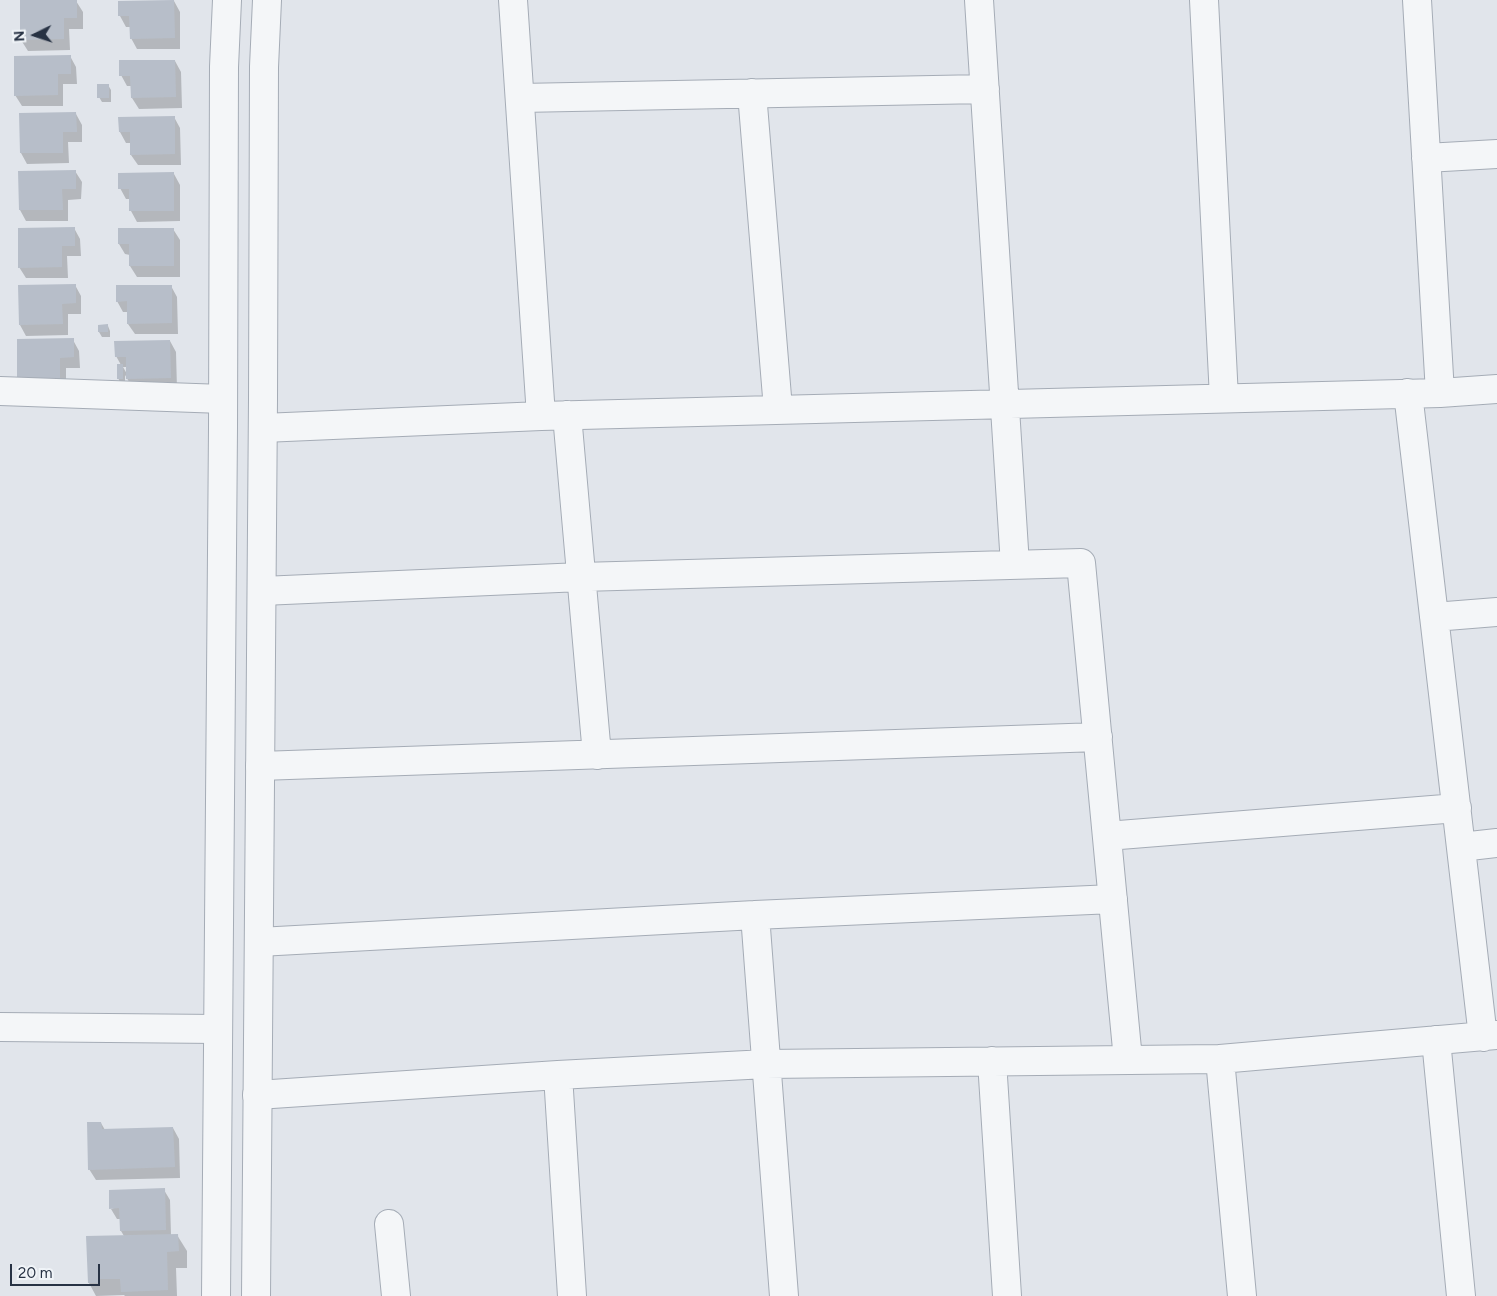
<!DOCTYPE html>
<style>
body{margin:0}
#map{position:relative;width:1497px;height:1296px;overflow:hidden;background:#e1e5eb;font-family:Figtree,sans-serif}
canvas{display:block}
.north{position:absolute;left:10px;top:10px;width:50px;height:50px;-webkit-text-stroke:4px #f0f4f8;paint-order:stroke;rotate:266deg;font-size:14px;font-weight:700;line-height:20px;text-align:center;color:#273244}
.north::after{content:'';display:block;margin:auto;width:18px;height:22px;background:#273244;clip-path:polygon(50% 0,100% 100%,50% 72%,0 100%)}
.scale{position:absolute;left:10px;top:1264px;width:90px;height:22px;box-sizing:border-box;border:2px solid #273244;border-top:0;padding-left:6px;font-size:15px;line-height:18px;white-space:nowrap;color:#273244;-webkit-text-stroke:4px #f0f4f8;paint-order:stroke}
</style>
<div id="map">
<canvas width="1497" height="1296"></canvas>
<div class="north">N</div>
<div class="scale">20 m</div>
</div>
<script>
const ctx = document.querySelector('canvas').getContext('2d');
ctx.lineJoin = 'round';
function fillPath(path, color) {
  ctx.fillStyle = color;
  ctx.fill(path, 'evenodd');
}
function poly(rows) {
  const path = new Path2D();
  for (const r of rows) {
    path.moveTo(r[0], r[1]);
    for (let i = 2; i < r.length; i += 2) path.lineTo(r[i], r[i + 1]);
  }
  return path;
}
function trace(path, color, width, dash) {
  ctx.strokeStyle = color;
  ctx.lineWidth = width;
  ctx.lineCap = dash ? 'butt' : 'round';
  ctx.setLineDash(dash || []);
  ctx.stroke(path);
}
const shadow = poly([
 [76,1,83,12,83,29,69,29,70,50,28,51,21,40],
 [174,1,180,12,180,49,137,49,131,38,131,27,126,27,120,16],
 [70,56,76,67,77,84,63,84,63,106,22,106,15,95],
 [175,61,181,72,182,108,139,109,132,98,132,86,127,86,121,75],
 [108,85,111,90,111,102,102,102,99,97],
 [76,114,82,125,82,142,68,142,69,163,27,164,21,153],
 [174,117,180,128,181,165,138,165,131,155,131,143,126,143,120,132,120,118],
 [75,171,82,182,81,199,68,200,68,221,26,221,20,210,20,172],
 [174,174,180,185,180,221,137,222,131,211,131,199,126,199,120,188],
 [74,228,80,239,81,256,67,256,68,278,26,278,19,267],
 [173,229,180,240,180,277,137,277,130,266,130,255,125,254,119,244],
 [75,285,81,296,81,314,68,314,68,335,26,336,20,325],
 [171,286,177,297,178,334,135,334,128,324,128,312,123,312,117,301],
 [99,326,108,326,110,331,110,337,102,337,99,332],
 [73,340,79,351,80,368,66,368,66,389,24,390],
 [170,341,176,352,177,389,134,390,125,375,125,384,121,384,118,378,121,365,116,356],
 [123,367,127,367,127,374],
 [101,1123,105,1130,173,1128,179,1139,180,1178,96,1180,89,1169],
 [164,1190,170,1200,171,1235,177,1235,187,1251,187,1268,176,1268,177,1296,125,1296,124,1295,96,1296,89,1283,124,1236,121,1231,121,1219,117,1219,111,1209]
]);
const building = poly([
 [20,0,77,0,77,18,64,18,64,39,20,40],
 [174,0,175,38,130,39,129,16,118,16,118,1],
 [71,55,71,74,58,74,58,95,14,96,14,56],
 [119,60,175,60,176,97,131,98,130,76,119,76],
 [97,84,109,84,109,98,97,98],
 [76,112,77,132,63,132,63,153,20,153,19,113],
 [175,116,175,154,130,155,130,132,119,132,118,117],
 [76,170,76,189,62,189,63,210,19,210,18,171],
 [174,172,174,211,129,211,129,189,118,189,118,173],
 [75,227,75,246,62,246,62,267,18,268,18,228],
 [118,228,174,228,174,266,129,266,129,244,118,244],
 [76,284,76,303,62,304,63,324,19,325,18,285],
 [116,285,172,285,172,323,127,324,127,301,116,302],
 [108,324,108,332,98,332,98,325],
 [74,338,74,357,60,358,60,379,17,379,17,339],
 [170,340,171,378,126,379,126,357,115,357,114,341],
 [117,364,123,364,123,379,117,379],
 [87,1122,101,1122,102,1129,173,1127,175,1167,88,1170],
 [165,1188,166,1230,120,1231,119,1208,109,1209,109,1190],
 [178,1234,179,1251,167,1252,168,1290,121,1292,120,1279,100,1279,100,1283,88,1283,86,1236]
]);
const minor = poly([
 [513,0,541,416],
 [979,0,1015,565],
 [1204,0,1224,398],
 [1417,0,1440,393],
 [752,93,778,409],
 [520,98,985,89],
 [1426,158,1497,154],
 [0,391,223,399],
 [1408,393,1483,1037],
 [567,415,597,755],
 [263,428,541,416,1440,393,1497,389],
 [262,591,581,577,1081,563,1128,1060],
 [1434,617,1497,612],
 [260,766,1098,737],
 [1107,836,1457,808],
 [1461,847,1497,843],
 [755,915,784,1296],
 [259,942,755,915,1113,899],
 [0,1027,218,1029],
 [1436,1040,1461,1296],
 [1220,1059,1242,1296],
 [992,1061,1007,1296],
 [558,1075,572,1296],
 [257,1095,558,1075,766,1064,1220,1059,1497,1035],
 [389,1224,396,1296]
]);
const tertiary = poly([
 [216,1296,223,428,224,67,227,0],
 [256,1296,263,399,264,67,267,0]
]);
fillPath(shadow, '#0003');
fillPath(building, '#b7bec9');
trace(minor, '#a5acb6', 30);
trace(tertiary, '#a5acb6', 30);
trace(minor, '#f4f6f8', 28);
trace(tertiary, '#f4f6f8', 28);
</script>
